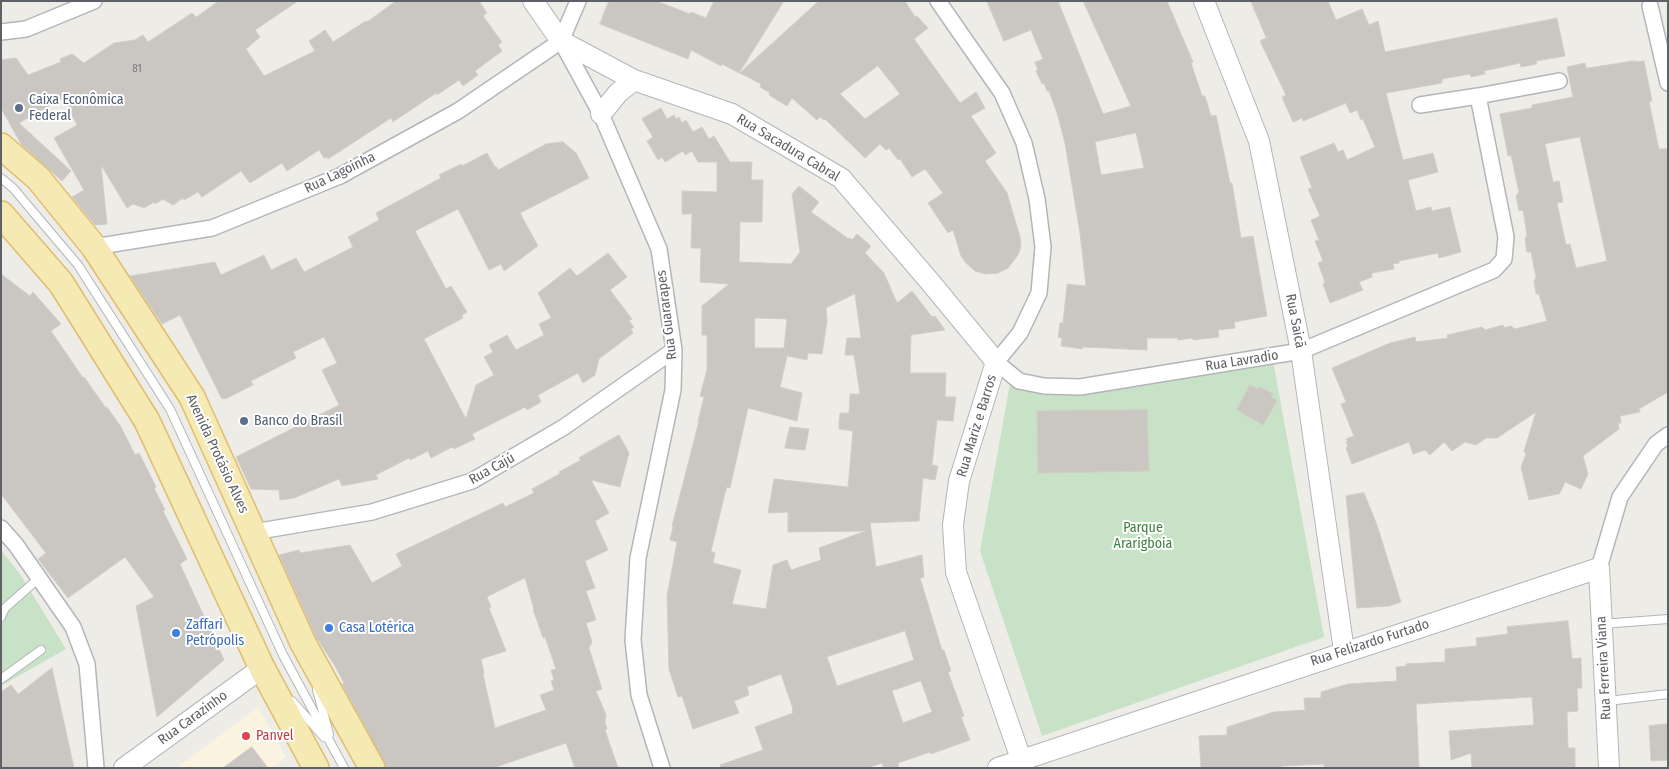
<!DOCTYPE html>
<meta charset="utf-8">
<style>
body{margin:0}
#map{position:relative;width:1669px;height:769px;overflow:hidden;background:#eeece6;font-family:"Fira Sans Condensed",sans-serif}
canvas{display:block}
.frame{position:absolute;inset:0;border:2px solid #5e6165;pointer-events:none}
</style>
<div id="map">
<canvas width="1669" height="769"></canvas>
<div class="frame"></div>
</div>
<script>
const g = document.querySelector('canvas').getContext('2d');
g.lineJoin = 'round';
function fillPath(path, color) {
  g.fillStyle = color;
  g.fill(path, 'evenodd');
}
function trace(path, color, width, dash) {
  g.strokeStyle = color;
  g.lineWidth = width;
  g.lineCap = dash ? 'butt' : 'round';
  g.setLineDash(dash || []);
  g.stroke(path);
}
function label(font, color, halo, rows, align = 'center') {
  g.font = font + ' "Fira Sans Condensed",sans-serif';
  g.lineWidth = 4;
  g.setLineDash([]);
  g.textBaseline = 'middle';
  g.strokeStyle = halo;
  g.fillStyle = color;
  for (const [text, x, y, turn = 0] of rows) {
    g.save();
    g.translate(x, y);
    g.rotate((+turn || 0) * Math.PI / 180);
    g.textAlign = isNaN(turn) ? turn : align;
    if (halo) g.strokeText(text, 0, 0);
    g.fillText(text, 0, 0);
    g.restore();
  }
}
const commercial = new Path2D(`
 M258,707L286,757L272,768H180L179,766Z`);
const green = new Path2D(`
 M1272,356L1324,637L1042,736L980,551L1010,384L1054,395Z
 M1,550L20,574L66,649L1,686Z`);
const building = new Path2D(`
 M219,1H298L255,30L260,37L246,49L264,76L315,51L309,41L325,30L333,42L366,21L367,22L396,1H479L487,13L483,16L502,42L498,45L502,51L475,71L478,75L463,86L459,80L437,95L436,93L393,122L391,118L328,159L327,157L324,158L319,150L287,171L282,163L250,183L241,171L202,197L198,192L184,200L183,198L173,205L163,199L155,204L154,202L144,208L133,204L127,208L101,165L107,224L95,225L72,197L84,190L54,138L77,125L63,98L19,123L71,171L62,181L21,144L1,108V60L16,58L28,75L61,62L60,59L72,54L84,63L114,43L135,40L143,35L148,42L192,13L196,17Z
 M609,1H656L690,14L691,12L706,18L714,1H784L739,73L722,64L721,66L691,50L688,59L600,24Z
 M819,1H905L915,17L917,16L928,28L914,39L960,103L976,92L985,108L971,116L996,153L985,161L1007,193L1020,237L1021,246L1018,255L1008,268L998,273L985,274L975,271L966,263L961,256L953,230L948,233L928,203L943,193L925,169L912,177L900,159L898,160L889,148L886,150L880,144L865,158L825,119L824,120L820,117L817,120L792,98L787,106L769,95L770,93L760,87L761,84L740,73ZM878,66L900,94L865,119L840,94Z
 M987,1H1058L1103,114L1131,106L1083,1H1167L1193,62L1191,63L1202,96H1205L1211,116L1216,115L1227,168L1230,183H1232L1241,238L1253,236L1267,316L1234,322L1235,328L1218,330L1219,337L1193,340V338L1178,340V338H1147V350L1083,347L1082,349L1061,346L1062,338L1058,337L1060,323H1063L1067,284L1086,286L1080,233L1065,143L1057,113L1049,91H1047L1044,83L1042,84L1036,71L1038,70L1035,62L1043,59L1031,30L1004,41ZM1136,133L1144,168L1101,175L1095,142Z
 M1251,1H1328L1336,20L1362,9L1369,25L1378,21L1385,52L1557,18L1565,56L1536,61L1537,64L1521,67L1520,63L1484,71L1485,74L1471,77L1470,74L1442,79V83L1386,93L1403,160L1433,153L1438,172L1408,180L1416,211L1431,207L1432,211L1450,207L1461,252L1439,258L1438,253L1399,261V263L1393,264L1394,269L1372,273V277L1359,282L1363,290L1330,303L1323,284L1325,282L1318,263L1323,261L1315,241L1319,240L1311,220L1320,216L1308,189L1312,188L1300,157L1334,143L1338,152L1343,150L1347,160L1375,147L1363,119L1361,120L1357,110L1350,113L1346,103L1303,121L1302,118L1293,122L1282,97L1286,95L1260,41L1266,38Z
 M1635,61V62L1644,61L1652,101L1649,102L1659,149H1668V392L1639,409L1640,412L1620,416L1621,423H1618L1619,429L1583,456L1588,474L1581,489L1565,482L1560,493L1558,494L1529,500L1521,467L1526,454L1524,451L1536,412L1497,438H1486L1476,445L1465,442L1452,451L1444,442L1430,455L1425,450L1413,454L1409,442L1352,464L1346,448L1348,447L1346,442H1348L1346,439L1354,436L1341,404L1346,402L1332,368L1390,343L1415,337L1416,342L1448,338L1447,335L1482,327L1485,330L1503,325L1504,328L1511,326L1515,329L1547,321L1539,294H1536L1534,281L1536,277L1531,252H1527L1525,239L1527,235L1523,210L1519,211L1516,196L1519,192L1511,155L1508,156L1500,114L1532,108V105L1573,97L1567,67L1585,63L1586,68ZM1580,137L1607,261L1576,268L1570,244L1566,245L1557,203L1563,202L1559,181L1553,182L1545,144Z
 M661,108L667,119L674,115L676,119L679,117L682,123L686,120L693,132L702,127L709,139L714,136L730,162H752L751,180H763L762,222H740L739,262L791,264L800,252L792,194L799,186L819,202L811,212L849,239L850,238L852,240L857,234L871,246L865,253L884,273L897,303L912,291L932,317L935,316L945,330L911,335L910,373H946L945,397H956L953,421L937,420L932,465L938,466L935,480L923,478L919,521L870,523L876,567L922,555L924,577L920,578L942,650H944L951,671L948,672L964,716L961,717L970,740L931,754L930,752L898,763L899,768H884L882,763L867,768H721L720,765L763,750L755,727L793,713L792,710L793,709L781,674L747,687L749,695L734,701L739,713L693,729L682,696L678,697L669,669L667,596L677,542L670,540L673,527L672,526L699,421H698L704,397L700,396L707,370V335H702V306L729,284L700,282L701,248H691L692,214H682V191L717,192V162H698L692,151L685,155L683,151L665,162L662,157L658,160L647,141L653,137L642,119ZM855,294L861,338H847L845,355H854L860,394H850L849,413H840L839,422V429L853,431L848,487L774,479L768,513L788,512V532L866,531L819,548L821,560L791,570L787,560L773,565L766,609L732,604L741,570L713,563L715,553L711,551L725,493L727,487L730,488L748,408L797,421L802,393L780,387L787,356L807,360L808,353L822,354L827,321L826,308ZM755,318L787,319L784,348H755ZM905,631L914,660L837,686L827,657ZM921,681L932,712L903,723L892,691Z
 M563,142L576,153L589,178L520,213L538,246L504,271L501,264L489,270L458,209L415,231L446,289L451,286L467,312L462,315L463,318L424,339L466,419L476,385L494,375L484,357L493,352L489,345L507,335L516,350L544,335L539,324L551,318L538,293L570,268L577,276L608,253L627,277L610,290L632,319L629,321L634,327L631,329L633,333L599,359L595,375L583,383L578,373L538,395L541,402L527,410L525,407L472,434L475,439L454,449L452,447L431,458L428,451L410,460L409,458L376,475L378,479L342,486L339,479L294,498L280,500L279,490L251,489L236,457L339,405L322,370L337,363L324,337L293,352L296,358L251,381L253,385L225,399L224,398L222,399L180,315L162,324L130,276L215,262L221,275L264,255L271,270L296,258L304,272L353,247L348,237L379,220L376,213L441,178L439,175L461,164L462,166L487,153L495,167L496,166L498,170L546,144Z
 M1,274L30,296L33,292L61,324L51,331L83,378L84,377L106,408L107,407L121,427L135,455L139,453L156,487L154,488L165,510L163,511L187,559L180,564L224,660L157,717L136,606L154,597L125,557L68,598L38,559L46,553L1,494Z
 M1250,385L1258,389L1260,387L1273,394L1271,397L1277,401L1263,425L1237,410Z
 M1147,410L1149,471L1038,473L1037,411Z
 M790,427L809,429L805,450L785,448Z
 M619,435L629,453L620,487L591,480L609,513L595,521L608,550L585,561L595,588L586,591L596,620L586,623L592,642L589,648L602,689L596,691L606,715L605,723L607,729L605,730L618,768H575L566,743L493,768H387L342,684L344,683L335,666L316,637L279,555L299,550L300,553L350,545L372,583L402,566L396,554L503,503L505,507L534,493L532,489L561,473L559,472L581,460L579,458ZM525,578L534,609H533L543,638L545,637L556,669L551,670L554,680L551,681L554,690L540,695L546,710L495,728L483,674L484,673L481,659L506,651L489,608L491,607L487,597Z
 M1364,493L1377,525L1401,602L1389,606L1357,608L1346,496Z
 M1568,621L1572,659L1581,658L1582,688H1577L1578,711L1567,712L1568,748H1575V768H1472L1471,753L1451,760L1449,731L1534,725L1532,697L1416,704L1419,768H1324V764L1282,766V768H1201L1199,736L1227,735V727L1274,712L1305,710L1304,698H1321V692L1348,684L1397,681L1396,667L1407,666L1406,664L1445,662V649L1477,646L1476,638L1508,634L1507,627Z
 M52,668L74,768H1V692L11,685L18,694Z
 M1668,724V760L1651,761L1649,726Z
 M252,747L268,768H223L246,751Z`);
const service = new Path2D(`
 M1,178L13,188L78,265L170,409L283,655L344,768
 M1,617L5,608L39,578
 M1602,624L1668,619
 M1,679L41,650
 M317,690L329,734
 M292,701L324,737
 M1608,701L1668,694`);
const minor = new Path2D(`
 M938,1L1002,93L1024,143L1037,199L1043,247L1039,293L1020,333L996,362L1019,381L1044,386L1080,387L1301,351L1494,270L1504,259L1506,237L1478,96
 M1650,6L1668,83
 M1,32L26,29L94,1
 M561,41L601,114L659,249L674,350L673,390L638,558L633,640L639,695L662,768
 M561,41L578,1
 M1420,105L1478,96L1559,81
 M94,247L212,228L340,176L458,111L561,41
 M1,528L16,545L73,627L87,664L96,768
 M254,532L372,512L472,481L564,427L674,350
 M1599,568L1620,497L1656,444L1668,435`);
const tertiary = new Path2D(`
 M533,1L561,41L634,80L732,114L841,178L931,283L996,362L959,481L953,525L956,572L1021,759
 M1204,1L1259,141L1301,351L1344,651
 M601,114L618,93L634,80
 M124,768L262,668
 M998,768L1599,568L1609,768`);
const primary = new Path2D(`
 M1,146L38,178L94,247L192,397L303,643L372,768
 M1,214L61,283L147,421L262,668L316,768`);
const markers = [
 [19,108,5,"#5c6f8a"],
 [244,421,5,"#5c6f8a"],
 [329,628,5,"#3f7fe0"],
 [176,633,5,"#3f7fe0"],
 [246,736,5,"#e0444e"]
];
const numberNames = [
 ["81",137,69]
];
const serviceNames = [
 ["Caixa Econômica",29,100],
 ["Federal",29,116],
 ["Banco do Brasil",254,421]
];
const streetNames = [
 ["Rua Sacadura Cabral",788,148,31],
 ["Rua Lagoinha",340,173,-26],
 ["Rua Guararapes",667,315,-97],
 ["Rua Saicã",1295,321,79],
 ["Rua Lavradio",1242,361,-9],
 ["Rua Mariz e Barros",977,426,-73],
 ["Avenida Protásio Alves",217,454,65],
 ["Rua Cajú",492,469,-29],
 ["Rua Felizardo Furtado",1370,643,-18],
 ["Rua Ferreira Viana",1604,668,-93],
 ["Rua Carazinho",193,718,-36]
];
const parkNames = [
 ["Parque",1143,528],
 ["Ararigboia",1143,544]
];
const shopNames = [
 ["Zaffari",186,625],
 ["Petrópolis",186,641],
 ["Casa Lotérica",339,628]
];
const healthNames = [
 ["Panvel",256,736]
];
fillPath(commercial, '#faf3df');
fillPath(green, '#c7e2c6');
fillPath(building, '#cac7c3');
trace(building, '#d2cec5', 1);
trace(service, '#b3b6b9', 10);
trace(minor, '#b3b6b9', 18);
trace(tertiary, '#b3b6b9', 22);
trace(primary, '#e0bd6d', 28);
trace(service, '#fff', 8);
trace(minor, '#fff', 15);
trace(tertiary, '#fff', 20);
trace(primary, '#f5e9b4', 25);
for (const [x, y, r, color] of markers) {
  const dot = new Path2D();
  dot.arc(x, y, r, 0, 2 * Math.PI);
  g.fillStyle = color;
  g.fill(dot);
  trace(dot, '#fff', 2);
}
label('11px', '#797a7c', null, numberNames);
label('14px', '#4e5e75', '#fff', serviceNames, 'left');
label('14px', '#5e6165', '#fff', streetNames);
label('14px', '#408142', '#fff', parkNames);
label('14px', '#366cbe', '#fff', shopNames, 'left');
label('14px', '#be3a42', '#fff', healthNames, 'left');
</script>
